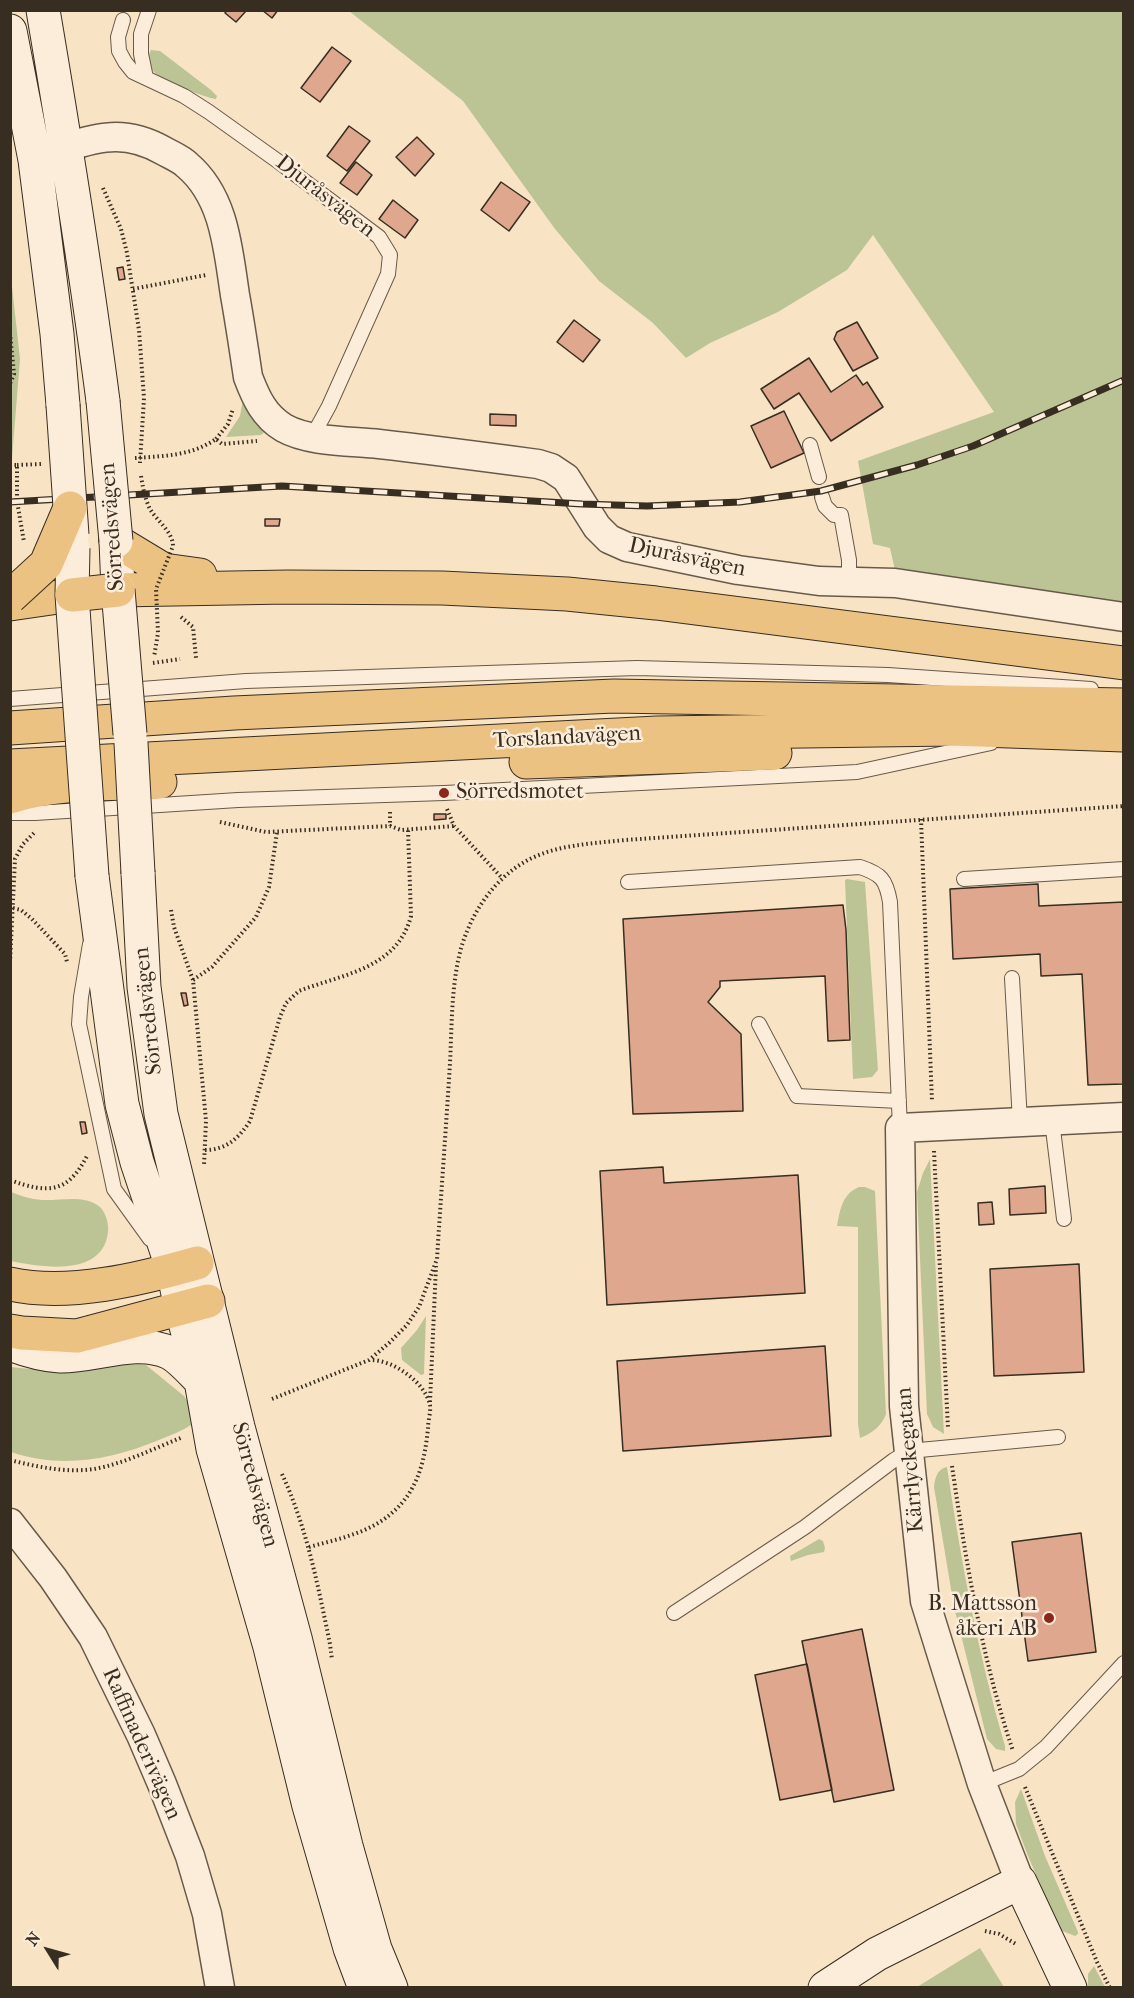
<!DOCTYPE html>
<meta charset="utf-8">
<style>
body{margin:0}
#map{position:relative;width:1134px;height:1998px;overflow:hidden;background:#f9e3c5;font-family:"IM FELL French Canon",serif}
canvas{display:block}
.frame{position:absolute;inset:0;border:12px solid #372d21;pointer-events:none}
.north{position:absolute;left:18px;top:1920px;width:60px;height:60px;-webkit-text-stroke:4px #fbedd9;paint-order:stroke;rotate:307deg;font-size:16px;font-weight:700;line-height:24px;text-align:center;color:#372d21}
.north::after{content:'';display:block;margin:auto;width:21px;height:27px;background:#372d21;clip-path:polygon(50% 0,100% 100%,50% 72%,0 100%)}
</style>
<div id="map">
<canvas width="1134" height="1998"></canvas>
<div class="frame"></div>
<div class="north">N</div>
</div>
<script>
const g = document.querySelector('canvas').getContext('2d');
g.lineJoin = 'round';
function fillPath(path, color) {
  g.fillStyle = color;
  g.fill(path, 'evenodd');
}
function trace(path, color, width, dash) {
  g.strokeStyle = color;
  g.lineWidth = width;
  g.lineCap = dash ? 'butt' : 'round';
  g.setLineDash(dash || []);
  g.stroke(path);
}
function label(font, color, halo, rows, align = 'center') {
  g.font = font + ' "IM FELL French Canon",serif';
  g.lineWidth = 5;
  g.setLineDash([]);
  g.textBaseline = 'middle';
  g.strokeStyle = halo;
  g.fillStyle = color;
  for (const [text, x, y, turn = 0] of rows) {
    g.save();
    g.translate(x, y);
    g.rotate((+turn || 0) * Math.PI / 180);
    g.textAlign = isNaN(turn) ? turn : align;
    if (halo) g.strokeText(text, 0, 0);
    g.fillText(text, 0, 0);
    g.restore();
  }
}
const green = new Path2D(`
 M349,11H1123V627L901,597L890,548L873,544L858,461L994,412L873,235L847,270L778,312L710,343L686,358L653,323L599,281L555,229L463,101Z
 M151,50L160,51L211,90L217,96L216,99C203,97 163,81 154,72C148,66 146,57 151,50Z
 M11,277L20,359L11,471Z
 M243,399L266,431L261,435L226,437L240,416Z
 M847,879L865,882L878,1070L872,1077L853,1079L845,880Z
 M930,1159L944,1434L933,1427L927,1414L917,1192L923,1173Z
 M859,1187H865L875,1191L886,1414C882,1426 871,1434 860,1438L858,1424V1227L837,1226C840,1210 842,1194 859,1187Z
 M11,1192C20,1196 31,1199 42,1200C60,1201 84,1194 100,1207C106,1213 109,1224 108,1232C103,1278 40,1267 11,1261Z
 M426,1316L424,1374L421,1375L402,1360L401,1348L417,1330Z
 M138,1364L146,1365L184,1396L189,1403L195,1422C185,1430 171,1435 159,1440C110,1460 61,1469 11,1452V1367C53,1373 95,1366 138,1364Z
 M947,1467C961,1561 978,1654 1005,1746V1751L996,1749L987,1739L954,1607L934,1487C935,1478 937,1469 947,1467Z
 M819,1539L823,1541L825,1548L824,1552L808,1555L791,1561L790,1556Z
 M1021,1789L1045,1856L1078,1932V1934L1075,1936L1060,1930L1028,1856L1016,1824L1015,1802Z
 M980,1948L1004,1987H917Z
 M1094,1966L1105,1987H1088V1974Z`);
const building = new Path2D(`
 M227,10H246V11L236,22L225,13Z
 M262,10H278L272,18Z
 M332,47L351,61L320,102L301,88Z
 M349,126L370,141L347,171L327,156Z
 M417,137L434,154L415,176L396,157Z
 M356,162L372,175L357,195L340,183Z
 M501,182L530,202L509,231L481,210Z
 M393,200L418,220L405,238L379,219Z
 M123,267L125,279L119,280L117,268Z
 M574,320L600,340L583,362L557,342Z
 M857,322L878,358L853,371L834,339L837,332Z
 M809,358L831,392L856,375L863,385L867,382L883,407L831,441L799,393L774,409L761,389Z
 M784,411L804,453L771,468L751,426Z
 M490,414L516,415V426L490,425Z
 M265,519H280L279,526H265Z
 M434,814H446V819L434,820Z
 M1038,884L1039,906L1124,902V1084L1088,1085L1082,974L1041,976L1040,954L953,959L950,889Z
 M843,905L846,930L850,1040L828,1041L825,976L720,981V987L708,1002L741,1034L743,1111L633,1114L623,919Z
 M181,993H186L188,1005L184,1006Z
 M80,1122H85L87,1133L82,1134Z
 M663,1167L664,1183L798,1175L805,1293L607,1305L600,1171Z
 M1045,1186L1046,1213L1010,1215L1009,1189Z
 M992,1202L994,1224L979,1225L978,1203Z
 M1079,1264L1084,1372L994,1376L990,1269Z
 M825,1346L831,1436L623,1451L617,1361Z
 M1081,1533L1096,1652L1028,1661L1012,1542Z
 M862,1629L894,1790L834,1802L802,1641Z
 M807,1664L832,1790L780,1800L755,1675Z`);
const path = new Path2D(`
 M103,188L121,229L127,253L139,330L144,398
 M133,289L206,275
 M10,333L14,374L10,384
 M216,439L228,424L233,409
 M135,458C164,456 191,456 216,439L222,444L257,441
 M10,465H17V501L24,542
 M17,465L41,464
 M181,617L193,627L196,658
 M153,663L180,659
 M447,809L454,826L502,878
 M390,812V826
 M921,819L932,1102
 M220,822L266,832L390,826L401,830L454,826
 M13,908L21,910L32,919L65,954L67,962
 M171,910L174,927L193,980L206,1121L204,1165
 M10,963L15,859L23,844L34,833
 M193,980L212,967L256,917L269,887L277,832
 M205,1150C226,1150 239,1138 250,1121L280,1017L286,1003L299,991C343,974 397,969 411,916L408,829
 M934,1151L948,1428
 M10,1180C48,1194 68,1193 87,1156
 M272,1399L369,1360L389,1343L407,1325L419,1307L437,1259C441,1194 446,1129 450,1063C452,1025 451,982 462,945C470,920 483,897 502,879C537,845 579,845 625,840L1124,806
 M430,1402L436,1266
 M10,1460C38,1467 66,1473 94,1469C123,1464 155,1448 183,1437
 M952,1466C966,1562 982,1659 1013,1751
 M282,1474C307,1528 318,1586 330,1644L332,1660
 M309,1547C338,1539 370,1533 393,1512C418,1490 425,1460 428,1428C428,1421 431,1412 430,1405C425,1382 393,1360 371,1360
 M1025,1787L1097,1962L1110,1988
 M985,1931L999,1934L1016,1944`);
const lane = new Path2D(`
 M123,20L118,37L119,51L125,62L133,72L184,96L209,112L279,162L379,237L390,255L388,274L329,406L312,437
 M146,78L141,54V34L149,10
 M810,445L819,477
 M822,497L825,506L834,515H841L849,560V581
 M10,699L246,681L637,668L888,675L1091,689
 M10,813H35L238,800L444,793L857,772L991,743
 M964,879L1124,869
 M628,882L860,867C881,874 886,879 890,902L900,1128
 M90,944L81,997L79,1024L114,1189L150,1239
 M1012,978L1020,1122
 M759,1024L797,1096L899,1101
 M1052,1121L1064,1219
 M674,1613L805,1527L894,1460L909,1451L1058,1437
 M982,1784L1019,1769L1046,1747L1124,1663`);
const street = new Path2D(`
 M67,147C103,135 129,131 164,151C171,155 181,159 187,165C225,197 228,250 235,295C240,323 244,350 248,377C256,398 264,416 284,428C309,442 350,441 379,444C432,450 485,457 538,464L551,468L566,478L597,527L609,539L627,547L738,570L819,581L895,583L1124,617
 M10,1523L53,1578L93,1637L141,1735L162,1784L190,1856L207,1914L220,1988
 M1020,1882L982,1784L925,1601L904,1406L900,1128L1124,1117`);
const secondary = new Path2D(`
 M43,10C65,140 86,270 103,401
 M10,31L35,160L57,334L63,405
 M116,541L118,590
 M138,873L144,987L161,1114L238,1427L295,1638L346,1846L375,1949L391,1988
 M92,876L122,1104L137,1162L173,1270L181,1308L201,1381L213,1449L270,1647L309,1806L350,1948L365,1988
 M10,1344C26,1350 43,1355 60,1356C94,1357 136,1337 170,1353C181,1359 191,1371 201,1381
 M825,1988L877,1954L1020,1882L1070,1988`);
const primary = new Path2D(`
 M116,541L164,570L200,575
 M118,590L288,587L442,588L567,594L656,603L1124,663
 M10,604L72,595
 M10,728L234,713L614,696L1124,705
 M526,762L775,753
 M10,766L657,733L952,729L1124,735
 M10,797C54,782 113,784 160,782
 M10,1284C68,1297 141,1279 197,1263
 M10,1331L22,1333L77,1336L208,1301`);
const rail = new Path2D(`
 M10,502L282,486L582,504L647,506L740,502L821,491L917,465L973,446L1124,380`);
const pathBridge = new Path2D(`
 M140,463L144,398
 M141,476C143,488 145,499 150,509C157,521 173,532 173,546L156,589L158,633L154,657`);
const secondaryBridge = new Path2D(`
 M103,401L116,541
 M63,405L72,535
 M73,548L72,595L92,876
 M118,590L130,734
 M131,743L138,873`);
const primaryBridge = new Path2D(`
 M72,595L118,590
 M10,597L46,564L70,508`);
const markers = [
 [444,793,6,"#8f2418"],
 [1049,1618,6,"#8f2418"]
];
const streetNames = [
 ["Djuråsvägen",325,197,38],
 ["Sörredsvägen",113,527,-94],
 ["Djuråsvägen",687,558,12],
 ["Torslandavägen",567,738,-3],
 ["Sörredsvägen",149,1011,-96],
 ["Kärrlyckegatan",911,1460,-95],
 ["Sörredsvägen",254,1485,75],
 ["Raffinaderivägen",141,1744,66]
];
const poiNames = [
 ["Sörredsmotet",456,793],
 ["B. Mattsson",1037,1605,"right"],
 ["åkeri AB",1037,1630,"right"]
];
fillPath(green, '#bcc496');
fillPath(building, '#dea78e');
trace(building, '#372d21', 1.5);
trace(lane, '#685a4a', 16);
trace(street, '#685a4a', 31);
trace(secondary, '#372d21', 35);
trace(primary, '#372d21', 35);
trace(path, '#372d21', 4, [1.5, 3]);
trace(lane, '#fbedd9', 14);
trace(street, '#fbedd9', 28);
trace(secondary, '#fbedd9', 33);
trace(primary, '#ecc282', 33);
trace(rail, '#372d21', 7);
trace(rail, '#fbedd9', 4.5, [14]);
trace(secondaryBridge, '#372d21', 35, []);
trace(primaryBridge, '#372d21', 35, []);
trace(pathBridge, '#372d21', 4, [1.5, 3]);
trace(secondaryBridge, '#fbedd9', 33);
trace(primaryBridge, '#ecc282', 33);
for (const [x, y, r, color] of markers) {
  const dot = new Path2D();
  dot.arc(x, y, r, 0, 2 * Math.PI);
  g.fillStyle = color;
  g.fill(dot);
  trace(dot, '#fbedd9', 2);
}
label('22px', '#372d21', '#fbedd9', streetNames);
label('22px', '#372d21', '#fbedd9', poiNames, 'left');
</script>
